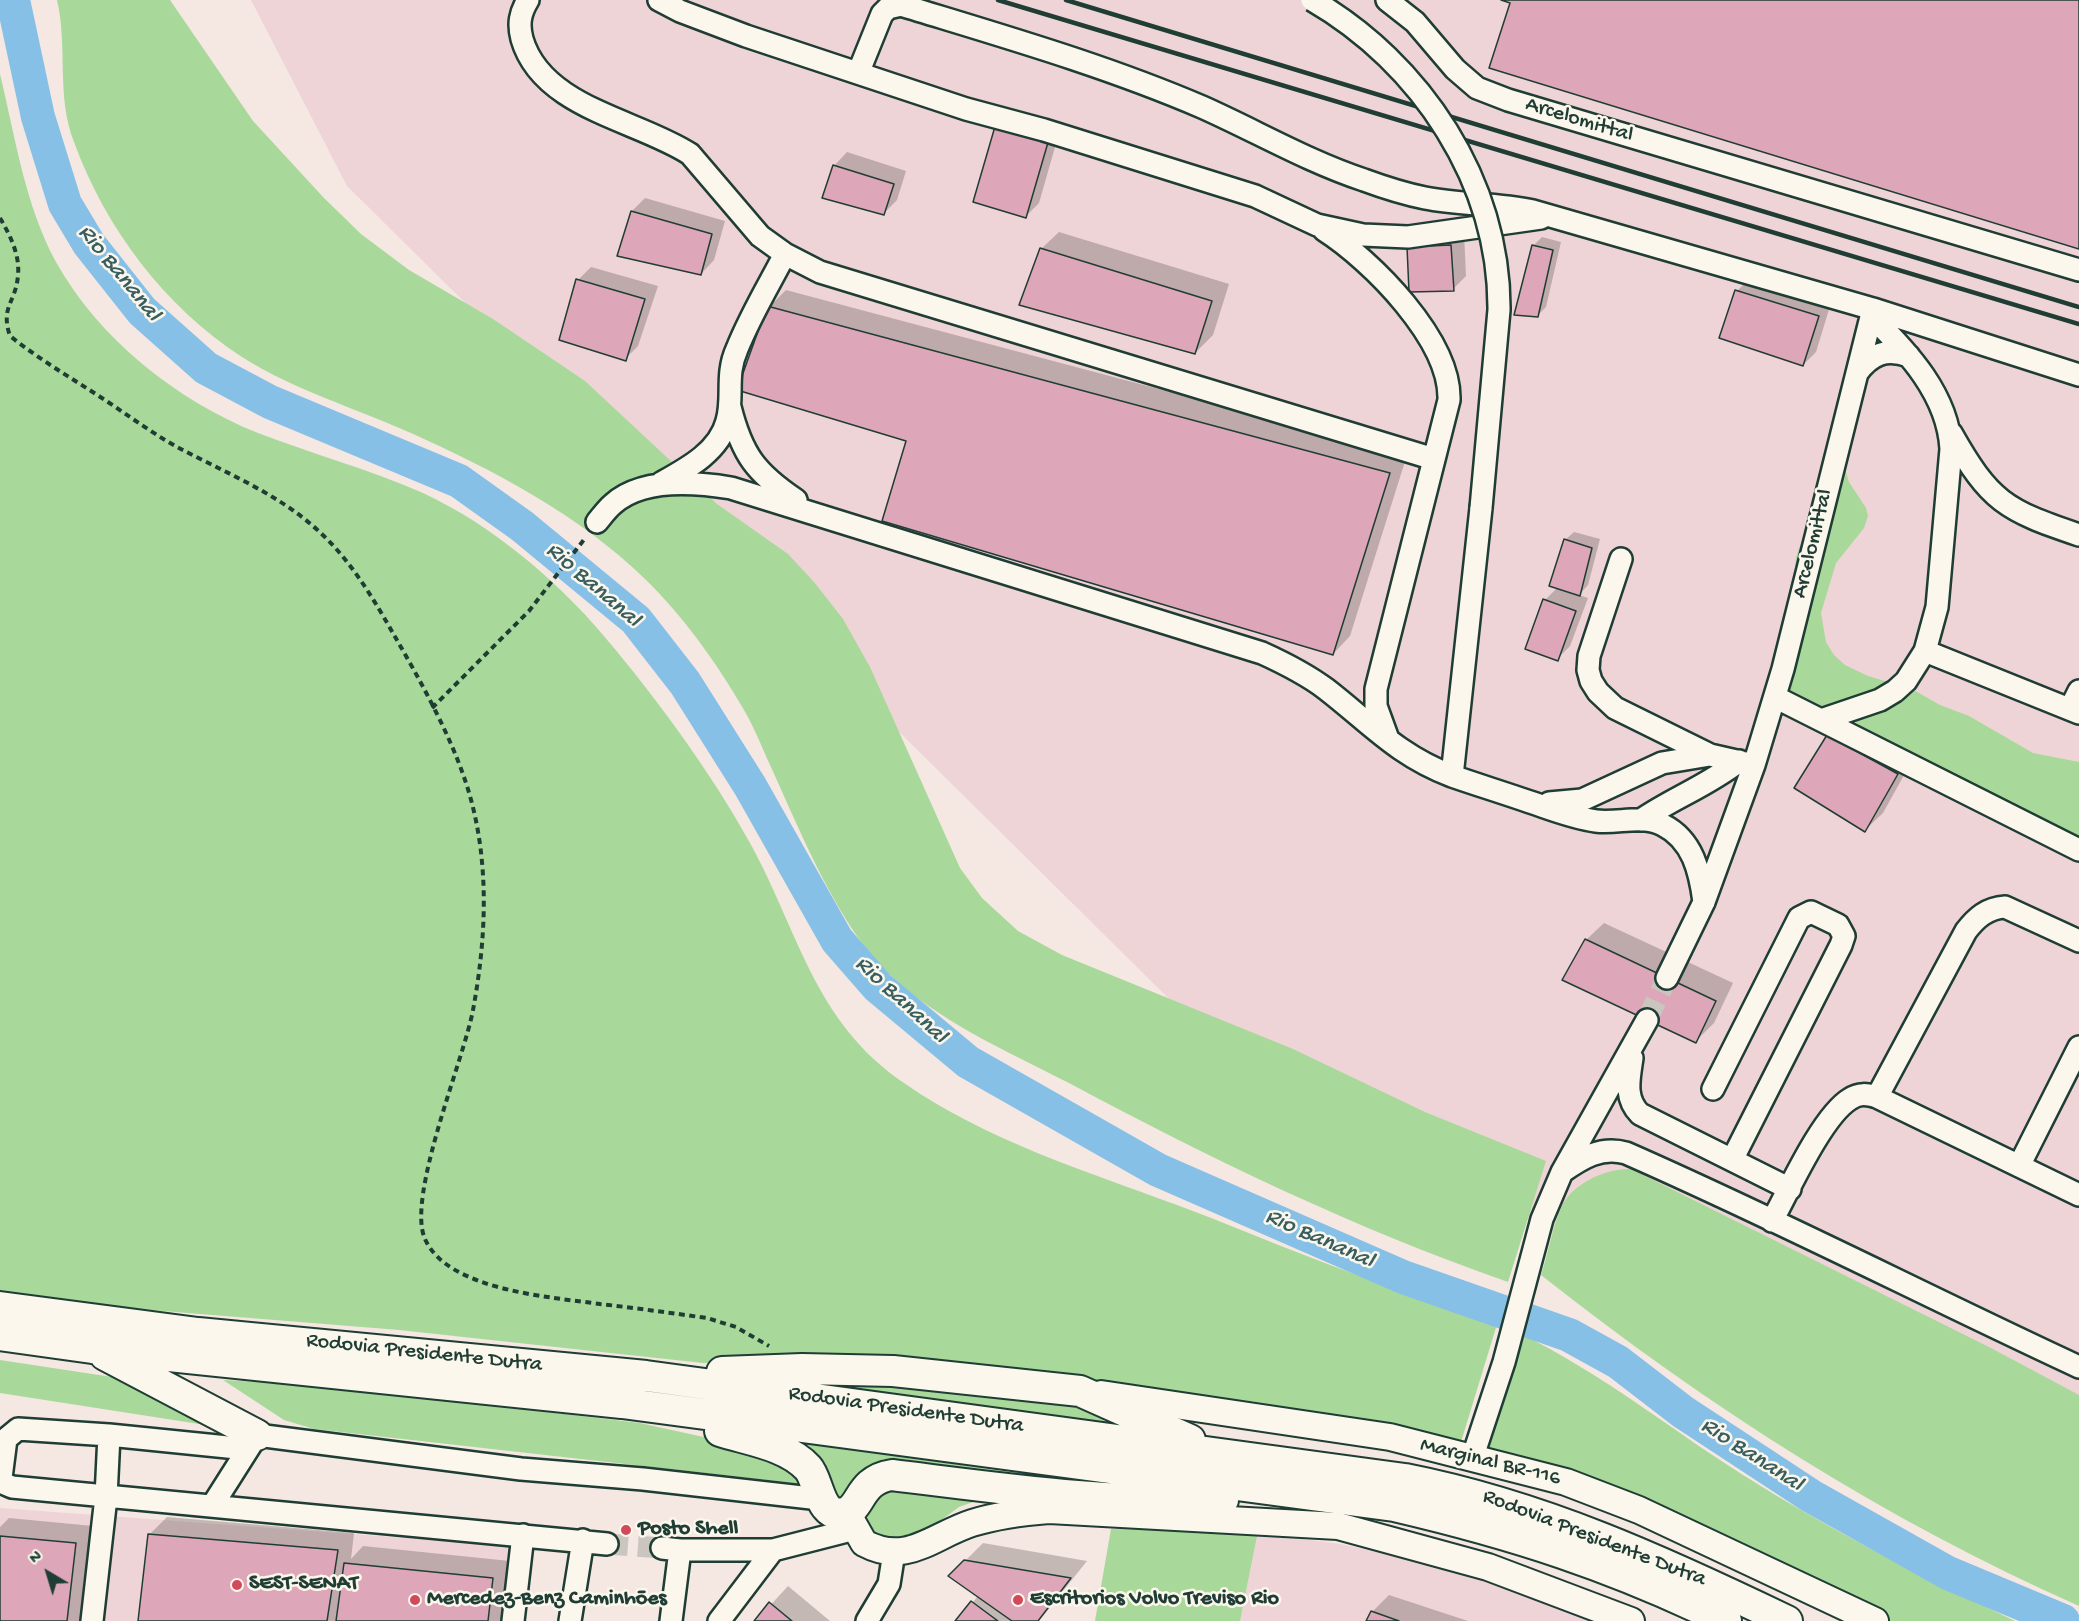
<!DOCTYPE html>
<meta charset="utf-8">
<style>
body{margin:0}
#map{position:relative;width:2079px;height:1621px;overflow:hidden;background:#f5e7e2;font-family:"Gochi Hand",sans-serif}
canvas{display:block}
.north{position:absolute;left:18px;top:1543px;width:60px;height:60px;-webkit-text-stroke:4px #fbf7ec;paint-order:stroke;rotate:322deg;font-size:16px;font-weight:700;line-height:24px;text-align:center;color:#1f3d34}
.north::after{content:'';display:block;margin:auto;width:21px;height:27px;background:#1f3d34;clip-path:polygon(50% 0,100% 100%,50% 72%,0 100%)}
</style>
<div id="map">
<canvas width="2079" height="1621"></canvas>
<div class="north">N</div>
</div>
<script>
const g = document.querySelector('canvas').getContext('2d');
g.lineJoin = 'round';
function fillPath(path, color) {
  g.fillStyle = color;
  g.fill(path, 'evenodd');
}
function trace(path, color, width, dash) {
  g.strokeStyle = color;
  g.lineWidth = width;
  g.lineCap = dash ? 'butt' : 'round';
  g.setLineDash(dash || []);
  g.stroke(path);
}
function label(font, color, halo, rows, align = 'center') {
  g.font = font + ' "Gochi Hand",sans-serif';
  g.lineWidth = 5;
  g.setLineDash([]);
  g.textBaseline = 'middle';
  g.strokeStyle = halo;
  g.fillStyle = color;
  for (const [text, x, y, turn = 0] of rows) {
    g.save();
    g.translate(x, y);
    g.rotate((+turn || 0) * Math.PI / 180);
    g.textAlign = isNaN(turn) ? turn : align;
    if (halo) g.strokeText(text, 0, 0);
    g.fillText(text, 0, 0);
    g.restore();
  }
}
const built = new Path2D(`
 M251,0H2079V1513L1235,1064L347,186Z
 M0,1508L528,1547L518,1621H0Z
 M1251,1532L1340,1544L1433,1563L1528,1595L1591,1621H1206Z`);
const green = new Path2D(`
 M57,0H170L253,121L324,198L361,234L409,270L493,319L585,381L717,504L788,554L814,582L843,619L870,667L960,868L982,898L1018,931L1062,955L1293,1049L1425,1112L1546,1161L1508,1282C1356,1229 1211,1159 1069,1083C995,1045 908,1009 859,939C822,886 797,824 770,765C762,747 754,727 744,710C717,663 683,616 645,579C578,514 495,471 411,433C355,408 294,390 242,357C164,306 106,229 74,142C56,96 68,47 57,0Z
 M0,74C15,136 25,205 56,262C98,338 177,401 258,433C312,454 369,469 423,493C496,527 564,586 614,648C663,707 713,776 750,843C799,932 814,1022 904,1083C986,1140 1085,1171 1177,1205C1223,1222 1267,1241 1312,1258C1373,1282 1436,1301 1498,1321L1461,1442L1410,1430L796,1360L703,1363L399,1330L76,1304L0,1294Z
 M1844,465L1849,482L1866,508L1868,516L1864,528L1836,563L1821,613L1826,642L1834,655L1845,665L1868,676L1912,689L1940,705L1969,716L2033,753L2079,762V846L1867,734L1850,716L1816,713L1792,698L1786,677L1796,558L1799,548Z
 M1631,1169L1991,1348L2079,1395V1606C1885,1520 1708,1407 1541,1275C1548,1253 1552,1229 1561,1208C1571,1184 1606,1168 1631,1169Z
 M1521,1334C1601,1373 1669,1428 1743,1475C1830,1530 1923,1577 2015,1621H1889L1583,1480L1486,1446Z
 M0,1360L132,1380L212,1426L0,1393Z
 M828,1376L1070,1402L1153,1432L725,1379Z
 M223,1380L329,1386L640,1423L708,1438L788,1463L803,1484L314,1429L284,1420Z
 M771,1438L1052,1478L883,1459L860,1471L845,1495L839,1497Z
 M880,1486L979,1500L959,1507L914,1540L881,1539L871,1528L865,1516Z
 M1111,1529L1258,1531L1240,1621H1095Z`);
const shadow = new Path2D(`
 M1011,110L1061,126L1039,203L1026,216Z
 M847,152L906,171L897,200L884,213L834,166Z
 M645,198L725,221L714,260L701,274L632,211Z
 M1059,232L1229,284L1213,335L1195,353L1041,249Z
 M1464,233L1466,276L1453,289L1408,248Z
 M1542,237L1561,242L1546,307L1538,315L1533,246Z
 M591,267L658,286L638,346L625,359L578,280Z
 M1750,278L1831,303L1816,352L1803,365L1737,291Z
 M786,290L1407,455L1350,636L1333,654L908,440L769,307Z
 M1574,532L1600,539L1588,585L1579,595L1588,598L1570,646L1557,659L1545,600L1558,587L1565,540Z
 M1846,718L1914,757L1883,813L1865,830L1828,736Z
 M1604,923L1733,983L1714,1023L1696,1041L1586,940Z
 M167,1517L354,1533L351,1559L363,1546L510,1561L503,1621H140L150,1534Z
 M9,1518L93,1526L81,1621H0V1527Z
 M983,1543L1087,1561L1039,1621H957L978,1596L965,1561Z
 M788,1586L830,1621H756Z
 M1389,1595L1468,1621H1368L1372,1612Z`);
const river = new Path2D(`
 M13,0L38,117L65,204L89,244L142,311L206,368L270,402L459,481L522,526L636,620L685,683L750,786L837,940L878,987L968,1062L1158,1170L1403,1277L1569,1335L1618,1362L1683,1412L1811,1496L1948,1573L2063,1621`);
const building = new Path2D(`
 M1501,0H2079V249L1489,68L1510,3Z
 M996,123L1049,139L1026,218L973,202Z
 M833,165L894,184L884,215L822,198Z
 M631,211L712,234L701,275L617,256Z
 M1451,245L1454,291L1409,292L1407,247Z
 M1532,245L1553,250L1538,317L1514,315Z
 M1040,248L1212,301L1195,354L1019,305Z
 M576,279L645,299L626,361L559,340Z
 M1735,290L1819,316L1803,366L1719,338Z
 M767,306L1390,473L1333,655L882,521L906,441L737,390Z
 M1564,539L1592,548L1580,596L1549,586Z
 M1543,599L1576,611L1558,661L1525,649Z
 M1827,735L1898,774L1865,832L1794,788Z
 M1585,939L1716,1001L1696,1043L1562,980Z
 M148,1534L338,1550L327,1621H138Z
 M0,1536L76,1543L67,1621H0Z
 M964,1560L1071,1578L1038,1621H1012L948,1576Z
 M344,1563L493,1578L488,1621H336Z
 M971,1601L998,1621H955Z
 M769,1602L792,1621H754Z
 M1371,1611L1399,1621H1366Z`);
const minorTunnel = new Path2D(`
 M1647,1020L1667,978
 M607,1544L662,1548`);
const path = new Path2D(`
 M0,218C10,235 20,255 18,275C16,303 0,306 10,336C40,360 73,379 105,400C129,416 152,433 177,447C222,471 274,492 313,526C348,556 372,596 394,635C420,680 450,734 466,783C490,856 487,935 473,1010C464,1059 406,1197 425,1239C448,1291 552,1297 600,1304C636,1308 671,1313 707,1318L736,1327L769,1346
 M432,708L529,611L586,537`);
const minor = new Path2D(`
 M528,0C520,13 518,24 522,39C542,108 638,120 690,154L760,236L785,254L820,272L1434,459
 M659,0L680,11L746,36L966,109L1044,130L1255,196L1317,225L1363,235L1408,237L1541,218
 M1387,0L1415,22L1455,69L1477,88L1508,100L2079,270
 M859,71L882,14L888,8L901,5C1002,36 1104,65 1202,107C1256,131 1307,161 1364,180C1383,187 1405,194 1425,198C1460,205 1497,203 1533,211L1873,309L2079,375
 M1324,230C1371,260 1451,340 1449,400L1376,689V706L1388,739
 M1857,373C1871,354 1886,348 1909,356
 M730,407C742,455 756,473 796,500
 M1951,433C1990,502 2005,510 2079,535
 M661,483C686,469 719,452 727,421C734,397 725,375 737,349C750,316 769,285 785,254
 M597,522C602,516 607,509 613,504C642,478 695,482 731,488L1262,653C1284,663 1306,674 1326,689C1370,723 1397,755 1452,776C1478,785 1504,793 1530,802C1551,809 1573,818 1596,821C1618,824 1642,814 1663,825C1693,840 1700,872 1704,902
 M1621,559L1589,656L1588,670L1591,681L1598,692L1615,708L1710,755L1754,765
 M1925,651L2079,713
 M1775,697L2079,850
 M2070,709L2079,691
 M1821,720L1880,700L1895,691L1906,681L1925,651L1937,607L1951,449C1948,395 1908,352 1871,316
 M1452,776L1481,508
 M1549,803L1582,800L1662,763L1710,755
 M1641,820C1673,798 1709,785 1739,761
 M1667,978L1704,902L1754,765L1783,669L1873,309
 M1632,1058C1629,1079 1624,1098 1640,1114L1790,1189
 M1713,1089L1799,918L1811,912L1838,925L1844,936L1841,945L1732,1160
 M1877,1097L1966,931C1976,918 1987,908 2005,907L2079,941
 M2019,1166L2079,1047
 M1562,1172C1582,1158 1601,1146 1626,1153C1779,1220 1928,1297 2079,1367
 M1772,1221C1789,1190 1822,1116 1850,1099C1859,1093 1867,1094 1877,1097L2079,1195
 M247,1449L109,1435L18,1429L6,1439L1,1478L3,1483L12,1487L607,1544
 M1473,1456L1504,1362L1542,1219L1562,1172L1647,1020
 M212,1506L257,1435L521,1469L643,1479L820,1499
 M662,1548L680,1550L671,1621
 M680,1550H773
 M92,1621L106,1497L109,1435
 M513,1621L523,1535
 M570,1621L583,1540
 M719,1621L773,1550L855,1529
 M867,1621L889,1584L894,1552`);
const major = new Path2D(`
 M1101,1394L1390,1437L1566,1482L1639,1510L1875,1621
 M847,1513L864,1543C907,1566 932,1536 972,1523C998,1515 1022,1512 1049,1510L1338,1526L1488,1567L1631,1621`);
const highway = new Path2D(`
 M0,1307L198,1333L646,1376L1405,1479C1542,1506 1662,1561 1787,1621
 M0,1335L92,1348L622,1403L1394,1506C1514,1534 1614,1566 1726,1621
 M105,1355L257,1435
 M722,1372L802,1369L893,1371L1080,1391L1190,1440
 M720,1431C748,1440 787,1445 808,1468C819,1480 819,1519 844,1513C862,1509 858,1480 892,1475C999,1488 1115,1505 1223,1500`);
const rail = new Path2D(`
 M998,0L2079,324
 M1066,0L2079,307`);
const minorBridge = new Path2D(`
 M1312,0C1421,63 1500,182 1499,310L1481,508`);
const markers = [
 [626,1530,6,"#d1495b"],
 [237,1585,6,"#d1495b"],
 [415,1600,6,"#d1495b"],
 [1018,1600,6,"#d1495b"]
];
const streetNames = [
 ["Arcelomittal",1579,121,17],
 ["Arcelomittal",1814,544,-76],
 ["Rodovia Presidente Dutra",424,1354,6],
 ["Rodovia Presidente Dutra",906,1411,8],
 ["Marginal BR-116",1490,1463,14],
 ["Rodovia Presidente Dutra",1594,1539,21]
];
const poiNames = [
 ["Posto Shell",638,1530],
 ["SEST-SENAT",249,1585],
 ["Mercedez-Benz Caminhões",427,1600],
 ["Escritorios Volvo Treviso Rio",1030,1600]
];
const waterNames = [
 ["Rio Bananal",118,274,51],
 ["Rio Bananal",592,586,41],
 ["Rio Bananal",900,1001,43],
 ["Rio Bananal",1319,1240,24],
 ["Rio Bananal",1751,1456,33]
];
fillPath(built, '#eed4d6');
fillPath(green, '#a8d99a');
fillPath(shadow, '#0003');
trace(river, '#87c0e6', 34);
fillPath(building, '#dea6b9');
trace(building, '#1f3d34', 1.5);
trace(minorTunnel, '#cac5bf', 21, [21, 10]);
trace(minor, '#1f3d34', 26);
trace(major, '#1f3d34', 30);
trace(highway, '#1f3d34', 34);
trace(path, '#1f3d34', 4, [6, 4.5]);
trace(minor, '#fbf7ec', 21);
trace(major, '#fbf7ec', 26);
trace(highway, '#fbf7ec', 30);
trace(rail, '#1f3d34', 4.5);
trace(minorBridge, '#1f3d34', 26, []);
trace(minorBridge, '#fbf7ec', 21);
for (const [x, y, r, color] of markers) {
  const dot = new Path2D();
  dot.arc(x, y, r, 0, 2 * Math.PI);
  g.fillStyle = color;
  g.fill(dot);
  trace(dot, '#fbf7ec', 2);
}
label('22px', '#1f3d34', '#fbf7ec', streetNames);
label('bold 22px', '#1f3d34', '#fbf7ec', poiNames, 'left');
label('italic 24px', '#395e60', '#fbf7ec', waterNames);
</script>
